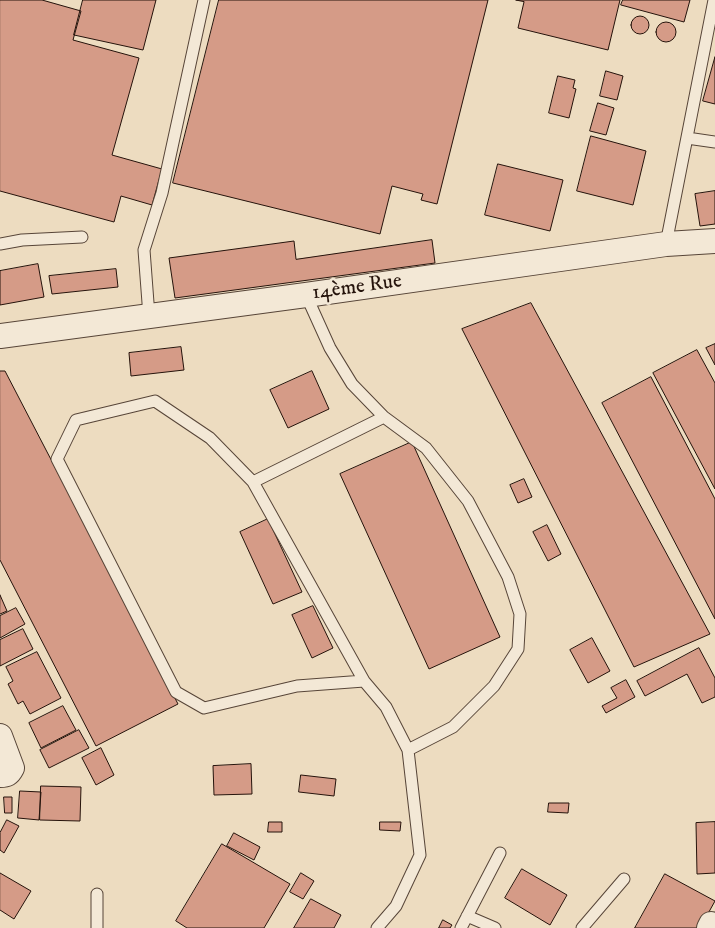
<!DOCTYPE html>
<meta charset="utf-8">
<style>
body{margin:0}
canvas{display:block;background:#eddcc0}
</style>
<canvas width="715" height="928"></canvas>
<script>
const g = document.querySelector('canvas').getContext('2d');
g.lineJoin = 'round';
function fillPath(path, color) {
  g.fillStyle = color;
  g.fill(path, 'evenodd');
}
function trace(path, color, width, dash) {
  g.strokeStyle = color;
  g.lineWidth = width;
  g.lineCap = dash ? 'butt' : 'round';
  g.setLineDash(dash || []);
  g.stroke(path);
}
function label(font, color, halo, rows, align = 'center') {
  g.font = font + ' "IM FELL DW Pica",serif';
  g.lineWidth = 5;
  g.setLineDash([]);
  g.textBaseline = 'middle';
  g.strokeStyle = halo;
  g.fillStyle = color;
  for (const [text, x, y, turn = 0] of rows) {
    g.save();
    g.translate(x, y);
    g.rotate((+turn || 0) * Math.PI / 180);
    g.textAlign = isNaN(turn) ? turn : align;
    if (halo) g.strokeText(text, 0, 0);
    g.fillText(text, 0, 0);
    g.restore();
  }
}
const building = new Path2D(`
 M0,0H42L81,11L73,40L139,58L112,155L162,169L152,205L121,196L114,222L0,191Z
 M83,0H156L143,50L74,35Z
 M219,0H488L437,204L421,200L423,194L392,186L380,234L173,183Z
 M516,0H620L608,50L518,28L524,2Z
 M623,0H690L684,22L621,5Z
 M631 25a9 9 0 1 1 18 0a9 9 0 1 1-18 0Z
 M656 32a10 10 0 1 1 20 0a10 10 0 1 1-20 0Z
 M715,57V104L703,101Z
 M606,71L623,76L617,100L600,96Z
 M558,76L575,80L573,88L576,89L569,118L549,113Z
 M598,103L614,108L606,135L590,131Z
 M591,136L646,151L633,205L577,191Z
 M498,164L563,180L550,231L485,215Z
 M715,191V224L700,226L695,194Z
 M432,240L435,263L175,298L169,258L294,241L296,259Z
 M38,264L44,297L0,305V271Z
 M116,269L118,287L52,294L49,276Z
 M531,303L710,634L634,667L462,329Z
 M715,344V365L706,348Z
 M181,347L184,370L131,376L129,353Z
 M697,350L715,383V489L653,373Z
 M0,371H5L178,704L96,746L0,560Z
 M312,371L329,409L288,428L270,390Z
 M651,377L715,499V619L602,403Z
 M412,442L500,637L429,669L340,474Z
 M524,479L532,497L518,503L510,485Z
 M268,519L302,592L273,604L240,532Z
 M547,525L561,554L548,561L533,532Z
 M0,595L7,611L0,614Z
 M313,606L333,648L312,658L292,615Z
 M16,608L25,624L0,638V616Z
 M23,629L33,649L0,666V640Z
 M592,638L610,671L588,683L570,650Z
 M699,648L715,678V697L702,703L687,674L645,696L637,681Z
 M37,652L61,698L30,714L23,701L18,704L8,684L13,681L6,667Z
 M626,680L635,697L606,713L602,706L617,698L611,688Z
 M63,706L76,730L41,748L29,723Z
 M79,730L89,748L49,768L40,750Z
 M101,748L114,775L96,785L82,758Z
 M251,764L252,794L214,795L213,766Z
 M301,775L336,779L334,796L299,792Z
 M41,786L81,787L80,821L40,820Z
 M20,791L41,792L39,820L18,818Z
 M4,797H12V813H5Z
 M549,803H569L568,813L548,812Z
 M7,820L19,826L4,853L0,850V833Z
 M269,822H282V832H268Z
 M380,822H401L400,831L380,830Z
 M715,822V873L697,874L696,823Z
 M234,833L260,847L254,860L227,846Z
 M222,844L290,884L264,928H187L176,921Z
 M522,869L567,895L550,925L505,898Z
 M0,873L31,891L14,919L0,910Z
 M301,873L314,881L303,899L290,892Z
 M665,874L715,901L700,928H635Z
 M311,899L341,915L334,928H294Z
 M443,920L452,925L450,928H439Z`);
const lane = new Path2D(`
 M687,138L715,142
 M0,244L22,240L82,237
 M666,244L714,0
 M306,295L330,348L352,384L384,417L426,448L468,501L508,577L520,614L518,649L494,686L453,727L408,750L420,855L396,906L377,928
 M149,316L144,250L162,193L204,0
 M384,417L253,482L210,438L155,401L76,420L57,459L176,692L204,708L297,686L364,681L386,707L408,750
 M253,482L364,681
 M97,894V928
 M467,916L495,928
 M461,928L500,853
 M582,928L624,879`);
const street = new Path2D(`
 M0,336L306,295L666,244L715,241
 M0,736L12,768C9,774 7,775 0,775
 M709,928L711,924`);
const streetNames = [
 ["14ème Rue",357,288,-8]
];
fillPath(building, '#d59b87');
trace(building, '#25130b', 1);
trace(lane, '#574538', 13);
trace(street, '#574538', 26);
trace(lane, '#f3e8d6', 11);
trace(street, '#f3e8d6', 24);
label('21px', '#25130b', '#f3e8d6', streetNames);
</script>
